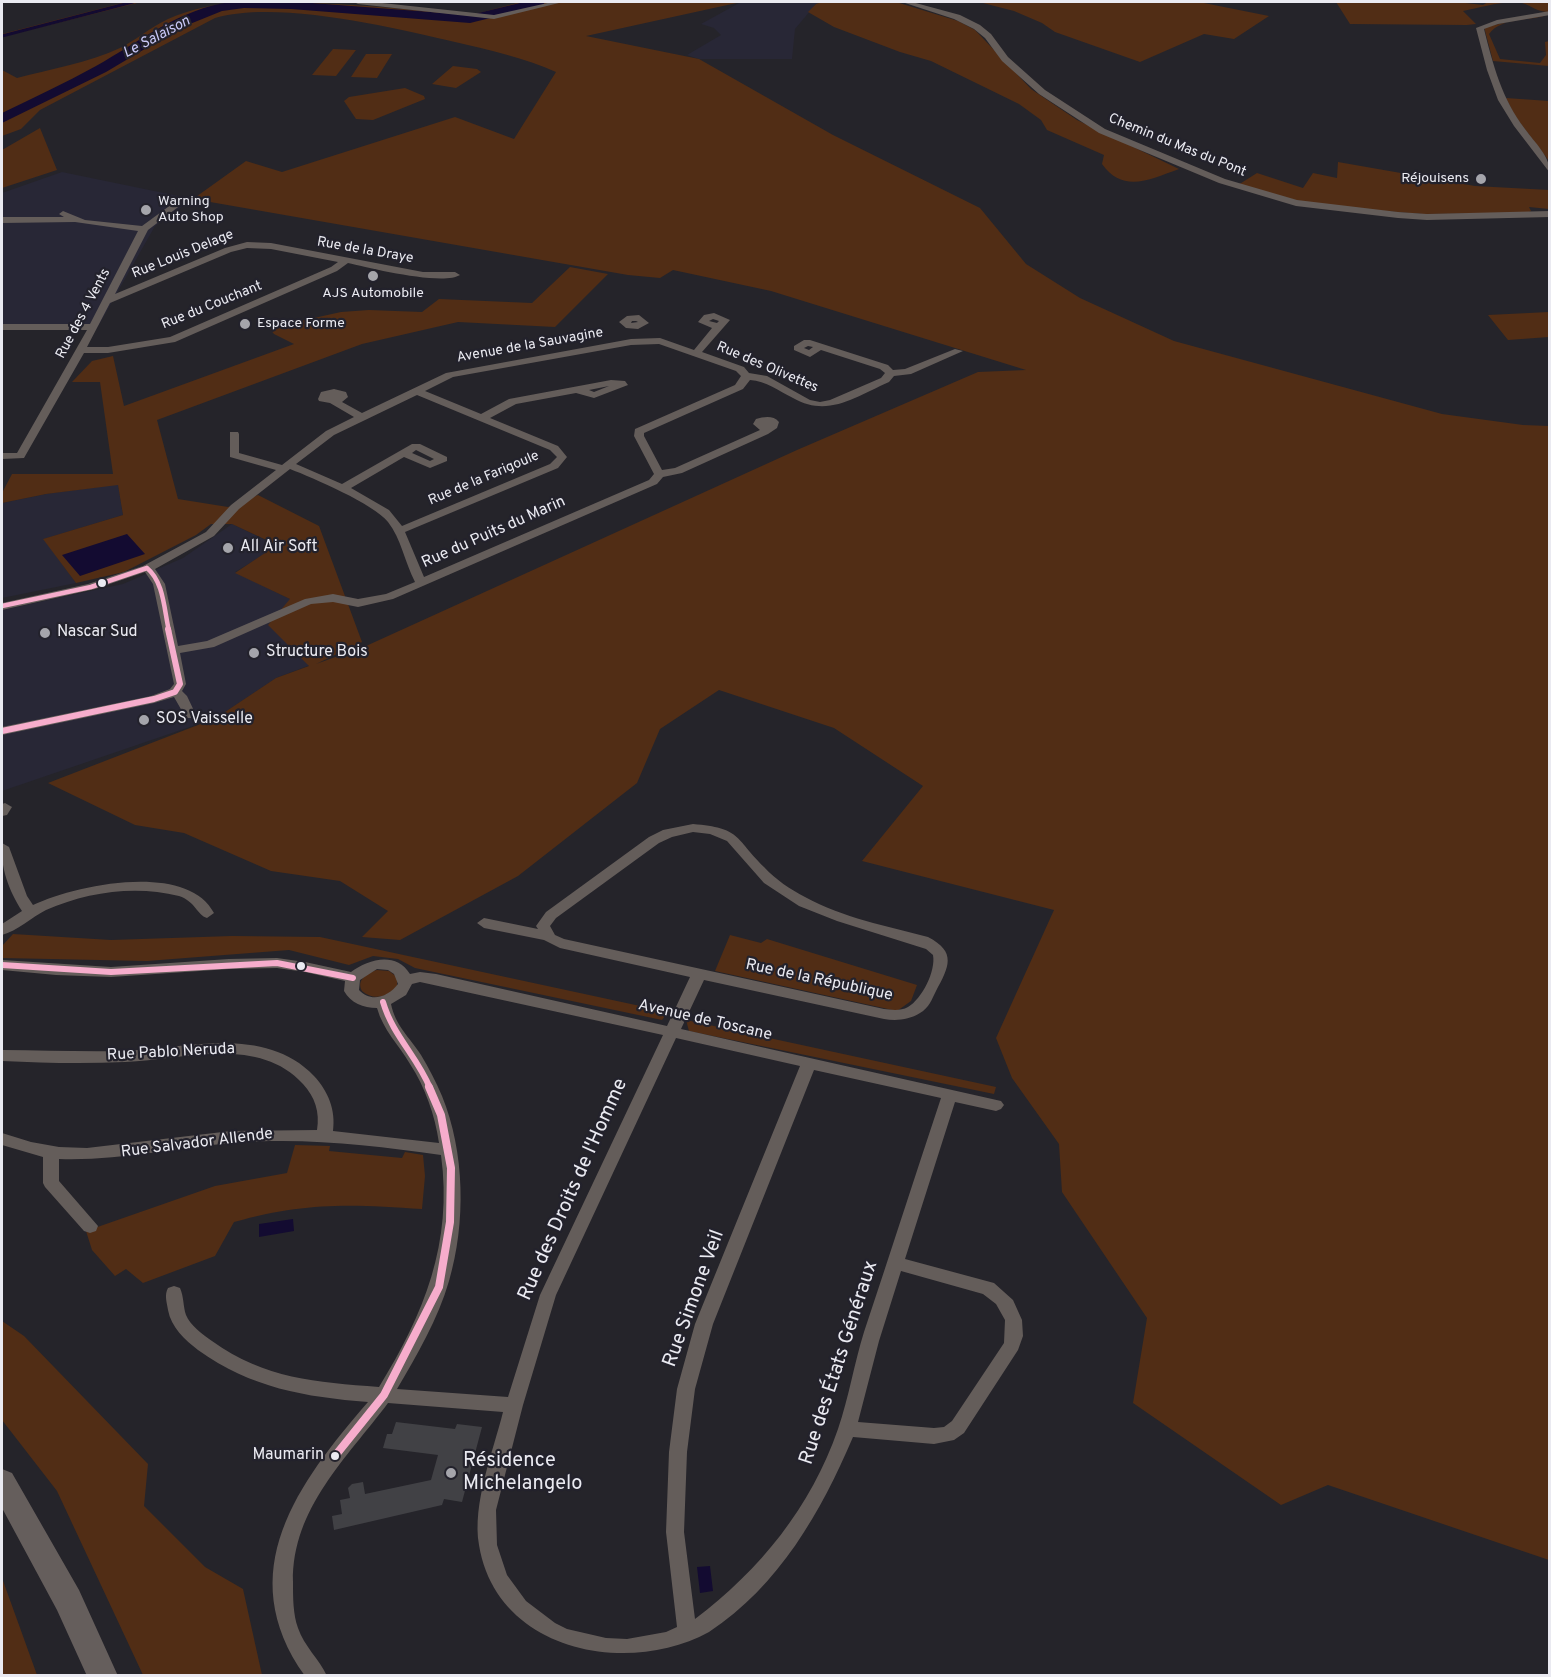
<!DOCTYPE html>
<meta charset="utf-8">
<style>
body{margin:0}
#map{position:relative;width:1551px;height:1677px;overflow:hidden;background:#25242a;font-family:Overpass,sans-serif}
canvas{display:block}
.frame{position:absolute;inset:0;border:3px solid #eaeaf1;pointer-events:none}
</style>
<div id="map">
<canvas width="1551" height="1677"></canvas>
<div class="frame"></div>
</div>
<script>
const g = document.querySelector('canvas').getContext('2d');
g.lineJoin = 'round';
function fillPath(path, color) {
  g.fillStyle = color;
  g.fill(path, 'evenodd');
}
function trace(path, color, width, dash) {
  g.strokeStyle = color;
  g.lineWidth = width;
  g.lineCap = dash ? 'butt' : 'round';
  g.setLineDash(dash || []);
  g.stroke(path);
}
function label(font, color, halo, rows, align = 'center') {
  g.font = font + ' Overpass,sans-serif';
  g.lineWidth = 4.5;
  g.setLineDash([]);
  g.textBaseline = 'middle';
  g.strokeStyle = halo;
  g.fillStyle = color;
  for (const [text, x, y, turn = 0] of rows) {
    g.save();
    g.translate(x, y);
    g.rotate((+turn || 0) * Math.PI / 180);
    g.textAlign = isNaN(turn) ? turn : align;
    if (halo) g.strokeText(text, 0, 0);
    g.fillText(text, 0, 0);
    g.restore();
  }
}
const built = new Path2D(`
 M741,2H822L816,4L795,29L792,59H699L687,55L721,35L714,28L701,24Z
 M62,172L193,199L155,226L96,330H2V193Z
 M118,484L123,515L44,539L76,583L2,598V503L46,494Z
 M232,524L278,546L235,572L290,599L310,665L276,678L216,718L2,791V610L123,584L183,558Z`);
const green = new Path2D(`
 M126,2H141L2,37V34Z
 M240,2H296L368,6L471,15L521,2H741L586,36L699,59L833,135L980,208L1026,264L1080,298L1174,341L1442,414L1523,425L1549,426V1560L1328,1485L1281,1505L1133,1403L1147,1318L1062,1192L1059,1144L1012,1078L996,1038L1054,910L862,861L923,786L834,728L719,690L660,729L637,783L518,876L400,940L362,937L388,911L340,881L271,871L184,833L135,825L48,783L216,718L276,678L309,666L268,625L290,599L235,573L277,545L232,524H211L196,535L124,572L76,583L43,539L123,515L118,485L46,494L2,503V493L12,474H113L100,382H72L92,361L113,356L124,406L294,344L274,334L269,328L341,312L369,310L422,312L439,299L532,303L570,267L608,274L555,327L458,322L362,344L157,420L178,499L228,507L258,495L319,526L362,642L316,664L366,646L797,450L978,372L1026,370L771,291L673,270L660,278L628,275L193,199L246,161L282,172L455,117L514,139L556,72C525,58 489,50 455,42C391,27 277,0 215,18L40,110L21,129L2,136V70L17,78C50,69 88,63 120,48C136,40 151,27 168,19C190,9 216,4 240,2Z
 M822,2H896L958,21L975,30L1031,89L1077,120L1179,169C1151,179 1123,194 1102,164L1104,155L1047,130L1041,120L1019,104L931,61L900,52L834,27L808,12L816,4Z
 M979,2H1199L1269,16L1234,39L1204,34L1140,62L1055,32L1042,23L1014,11Z
 M1336,2H1457L1483,5L1488,2H1549L1550,12C1536,12 1533,6 1522,3C1504,0 1480,8 1463,11L1476,24L1467,25L1350,24Z
 M1549,14C1532,22 1502,16 1489,34L1500,59L1540,63L1546,55L1545,42L1549,41V66L1493,61L1484,27Z
 M333,49L356,50L336,76L312,75Z
 M366,54H392L377,78L351,77Z
 M453,66L477,69L481,72L456,88L432,84Z
 M405,88L424,96L425,99L373,120L356,119L344,101L349,97Z
 M1506,98L1549,101V161L1515,116Z
 M40,128L57,170L2,188V150Z
 M1338,162L1475,186L1549,190V209L1529,207L1531,211L1527,213L1423,214L1358,209L1303,202L1238,185L1257,173L1303,188L1313,173L1337,178Z
 M1549,312V337L1508,340L1488,315Z
 M13,934L111,940L232,936L320,937L668,1012L662,1020L415,968L398,959L373,956L349,965L289,950L147,961L2,958V946Z
 M730,935L761,943L767,939L917,985L911,1001L897,1011L715,971Z
 M377,970L389,971L397,977V986C389,997 373,1001 362,991C356,980 367,973 377,970Z
 M686,1020L996,1087L994,1094L689,1031Z
 M295,1145L330,1146L329,1151L402,1158L405,1152L423,1155L425,1176L422,1209C351,1204 304,1202 234,1222L215,1256L143,1283L126,1269L115,1276L92,1250L86,1231L215,1186L287,1173Z
 M2,1321L24,1336L148,1464L144,1506L205,1567L243,1589L262,1675H143L57,1491L2,1420Z
 M2,1578L37,1675H2Z`);
const water = new Path2D(`
 M127,534L145,554L80,576L62,555Z
 M293,1219L294,1231L259,1237V1224Z
 M710,1566L713,1591L700,1593L697,1567Z`);
const stream = new Path2D(`
 M2,36L133,2`);
const river = new Path2D(`
 M231,2H299L470,15L524,2H545L543,5L470,23L291,9L244,8L222,11L180,28L106,72L2,123V113C33,98 65,83 96,66C139,42 181,8 231,2Z`);
const building = new Path2D(`
 M396,1422L455,1429L457,1424L482,1427L462,1502L444,1499L442,1505L334,1530L332,1516L342,1514L340,1500L350,1498L348,1488L352,1484L363,1482L365,1494L431,1480L438,1455L383,1448L387,1434H392Z`);
const street = new Path2D(`
 M354,2H373L494,15L552,2H563L494,19L358,4Z
 M902,2H912L960,15L980,25L991,34L1008,57L1045,90L1105,129L1225,179L1297,200L1398,212L1427,214L1550,211V217L1427,220L1398,218L1296,206L1219,183L1099,133L1039,94L1002,61L985,38L974,29L954,19Z
 M1550,11V15L1498,24L1484,29C1493,65 1502,99 1525,129C1535,143 1550,156 1550,173L1514,126L1498,100L1487,70L1476,28L1497,20Z
 M183,196L190,198L148,230L115,294L225,248L247,242L271,243L423,272H455L460,275C443,286 369,268 348,263L337,271L175,342L108,353H84L24,458L2,459V453H17L87,330H2V324H90L138,231L75,222L2,223V217H64L59,214L63,211L85,220L142,226ZM247,248L271,249L338,262L331,267L170,337L108,347H87L110,303L231,252Z
 M714,313L730,320L702,352L744,367L749,373L767,376L810,400L820,402L830,400L881,378L885,373L880,369L821,350L810,357L794,350V346L804,340H810L888,365L893,370L905,369L955,349L963,351L911,374L894,376L889,382C855,397 828,418 793,398C779,391 766,381 750,380L743,389L644,433V436L662,470L675,468L760,430L753,424L756,419C764,417 773,415 779,422L777,428L768,434L682,473L663,477L657,484L393,599L358,607L333,602L311,604L214,647L180,653L186,684L182,691L187,696L196,715L194,718H186L174,697L154,703L2,735V727L151,696L170,689L174,684L153,584L145,572L95,589L2,610V603L88,584L143,566L206,532L231,505L276,470L230,457V432H238L239,434V453L282,465L326,431L354,417L330,403L319,401L318,399L321,392L334,389L346,392L348,397L342,402L362,413L446,373L631,339L660,338L694,350L712,328L698,322L704,315ZM713,319L719,321L717,323L709,321ZM659,344L736,371L741,376L735,385L635,429L634,436L654,474L649,480L424,577L405,532L558,468L567,457L558,446L490,418L516,404L576,393L594,398L628,385L625,381L611,380L509,399L481,414L425,391L453,377L631,345ZM808,346L813,347L809,350L804,348ZM609,386L594,392L589,390ZM417,395L550,450L557,457L550,464L402,526L389,510L351,488L404,457L430,468L447,461V457L420,444H412L342,484L296,464L334,435ZM416,450L434,459L430,461L412,453ZM290,469C313,478 374,504 388,522C401,538 405,563 415,582L386,594L358,599L333,594L305,599L207,641L178,646L165,584L155,569L214,536L239,509Z
 M639,315L649,323L638,329L626,328L619,322L627,316ZM632,321H636L638,322L631,323Z
 M5,803L12,807L7,815L2,816V804Z
 M693,824C741,828 734,837 764,867C776,880 790,889 805,897C843,918 887,926 928,937C957,952 949,967 936,991C932,999 929,1008 920,1013C909,1020 896,1021 884,1019L704,980L681,1029L1001,1101L1004,1105L1001,1109L996,1111L955,1102L905,1259L994,1283L1013,1300L1022,1320L1023,1336L1018,1350L964,1433L954,1440L934,1444L853,1437C821,1512 779,1586 709,1632C627,1677 496,1651 479,1545C472,1504 493,1452 503,1412L388,1403C347,1458 292,1508 293,1582C293,1598 293,1614 298,1628C304,1646 319,1659 327,1676H305C231,1572 298,1483 368,1402C305,1397 251,1388 198,1350C185,1340 171,1327 168,1310C167,1303 164,1295 168,1288L174,1286L180,1288C184,1297 183,1306 186,1315C190,1325 203,1335 212,1341C265,1379 316,1382 379,1387C424,1314 453,1243 441,1155C372,1145 302,1137 232,1143C174,1148 118,1161 59,1159V1181L98,1226L96,1231L90,1233L84,1231L45,1187L43,1183V1157L2,1145V1133L31,1142L59,1147L87,1148L231,1131L317,1130C320,1112 315,1097 303,1084C258,1035 183,1060 125,1062C84,1064 43,1063 2,1061V1050C41,1050 81,1052 121,1051C184,1049 265,1024 314,1076C328,1091 336,1110 333,1131L439,1143C435,1115 425,1087 410,1064C399,1045 383,1030 377,1008C363,1008 351,1003 344,991L345,981L305,972L277,968L229,969L111,977L56,975L2,970V960L111,967L229,959L277,958L305,962L351,972C368,959 396,951 410,974L420,972L436,974L667,1026L690,977L560,948L544,940L484,928L477,923L484,918L538,929L536,926L546,912L649,837L663,830ZM693,832L710,834L727,841L764,883L799,906L837,921L926,949L933,955C936,971 922,999 908,1007C901,1011 892,1010 884,1009L564,939L555,935L550,926L556,918L659,843L672,837ZM377,969L388,970L394,974L398,984C388,997 371,1003 359,990L360,980ZM420,982L663,1035L540,1295L508,1397L397,1389C417,1355 438,1319 449,1281C466,1223 465,1152 442,1096C436,1082 429,1068 421,1055C410,1038 395,1025 391,1004L406,995L412,984ZM676,1038L800,1066L695,1324L677,1389L669,1452L666,1532L677,1627L666,1632L627,1639L606,1638L567,1629L555,1623L526,1601L507,1575L497,1545L496,1510L523,1405L556,1295ZM814,1070L941,1098C915,1176 890,1254 864,1332C854,1364 849,1397 838,1429C811,1507 760,1570 695,1619L684,1532L687,1452L695,1389L713,1324ZM901,1271L983,1294L996,1304L1005,1320L1004,1343L952,1421L944,1427L934,1428L858,1422L879,1341Z
 M2,843L9,847L27,896L33,905C75,885 187,861 214,913L207,918C197,915 195,901 179,896C135,885 87,892 46,910C32,917 17,931 2,935V924L22,911C9,891 0,867 2,843Z`);
const primary = new Path2D(`
 M2,1469L12,1473L79,1590L118,1676H87L57,1610L2,1508Z`);
const bus1Far2 = new Path2D(`
 M147,568C164,582 164,610 169,631
 M2,606L91,587L147,568`);
const bus1Far1 = new Path2D(`
 M2,731L154,699L175,692L180,684L168,629
 M2,965L111,972L277,963L353,978
 M383,1002C393,1036 417,1056 430,1088`);
const bus1 = new Path2D(`
 M335,1456L384,1395L439,1287L450,1222L451,1168L441,1115L429,1087`);
const markers = [
 [1481,179,6,"#a5a5ab"],
 [146,210,6,"#a5a5ab"],
 [373,276,6,"#a5a5ab"],
 [245,324,6,"#a5a5ab"],
 [228,548,6,"#a5a5ab"],
 [102,583,5,"#eaeaf1"],
 [45,633,6,"#a5a5ab"],
 [254,653,6,"#a5a5ab"],
 [144,720,6,"#a5a5ab"],
 [301,966,5,"#eaeaf1"],
 [335,1456,5,"#eaeaf1"],
 [451,1473,6,"#a5a5ab"]
];
const farStreetnames = [
 ["Chemin du Mas du Pont",1177,146,22],
 ["Rue de la Draye",365,251,10],
 ["Rue Louis Delage",183,255,-22],
 ["Rue du Couchant",212,306,-22],
 ["Rue des 4 Vents",84,314,-62],
 ["Avenue de la Sauvagine",530,346,-10],
 ["Rue des Olivettes",767,368,23],
 ["Rue de la Farigoule",484,479,-23]
];
const farPoinames = [
 ["Réjouisens",1469,179,"right"],
 ["Warning",158,202],
 ["Auto Shop",158,218],
 ["AJS Automobile",373,294,"center"],
 ["Espace Forme",257,324]
];
const farWaternames = [
 ["Le Salaison",157,38,-28]
];
const streetNames = [
 ["Rue du Puits du Marin",494,533,-24],
 ["Rue de la République",819,981,12],
 ["Avenue de Toscane",705,1021,13],
 ["Rue Pablo Neruda",171,1053,-3],
 ["Rue Salvador Allende",197,1144,-7]
];
const poiNames = [
 ["All Air Soft",240,548],
 ["Nascar Sud",57,633],
 ["Structure Bois",266,653],
 ["SOS Vaisselle",156,720]
];
const nearBusnames = [
 ["Maumarin",324,1456]
];
const nearStreetnames = [
 ["Rue des Droits de l'Homme",574,1190,-66],
 ["Rue Simone Veil",695,1299,-70],
 ["Rue des États Généraux",840,1363,-72]
];
const nearPoinames = [
 ["Résidence",463,1462],
 ["Michelangelo",463,1485]
];
fillPath(built, '#282736');
fillPath(green, '#512d15');
fillPath(water, '#130b31');
trace(stream, '#130b31', 3);
fillPath(river, '#130b31');
fillPath(building, '#414145');
fillPath(street, '#645d5a');
fillPath(primary, '#655e5c');
trace(bus1Far2, '#f6adcc', 4.5);
trace(bus1Far1, '#f6adcc', 6);
trace(bus1, '#f6adcc', 8);
for (const [x, y, r, color] of markers) {
  const dot = new Path2D();
  dot.arc(x, y, r, 0, 2 * Math.PI);
  g.fillStyle = color;
  g.fill(dot);
  trace(dot, '#23222c', 2);
}
label('14px', '#eaeaf1', '#23222c', farStreetnames);
label('14px', '#eaeaf1', '#23222c', farPoinames, 'left');
label('italic 15px', '#cac9f7', '#23222c', farWaternames);
label('16px', '#eaeaf1', '#23222c', streetNames);
label('16px', '#eaeaf1', '#23222c', poiNames, 'left');
label('16px', '#eaeaf1', '#23222c', nearBusnames, 'right');
label('20px', '#eaeaf1', '#23222c', nearStreetnames);
label('20px', '#eaeaf1', '#23222c', nearPoinames, 'left');
</script>
